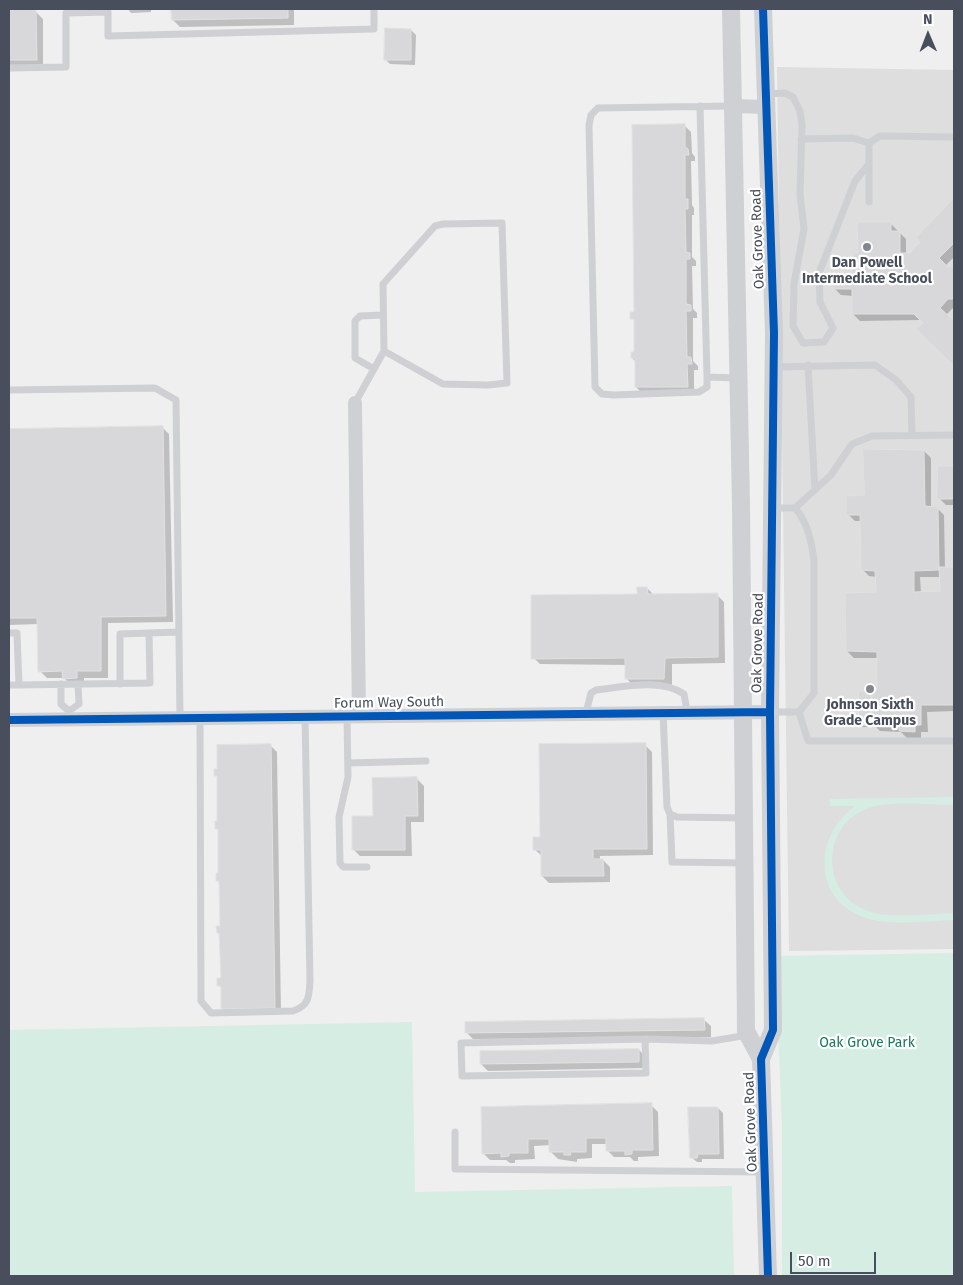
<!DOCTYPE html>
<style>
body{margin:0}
#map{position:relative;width:963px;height:1285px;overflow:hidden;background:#f0efef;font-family:"Fira Sans",sans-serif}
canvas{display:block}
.frame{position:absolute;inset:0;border:10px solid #484e5b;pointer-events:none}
.north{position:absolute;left:903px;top:10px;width:50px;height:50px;-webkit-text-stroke:4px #fff;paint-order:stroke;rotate:359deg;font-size:14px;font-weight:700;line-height:20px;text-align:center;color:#484e5b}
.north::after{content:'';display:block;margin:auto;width:18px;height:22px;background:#484e5b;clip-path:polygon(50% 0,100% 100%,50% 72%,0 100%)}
.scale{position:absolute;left:790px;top:1252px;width:86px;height:22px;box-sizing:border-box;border:2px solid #484e5b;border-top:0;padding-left:6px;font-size:15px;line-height:18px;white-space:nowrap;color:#484e5b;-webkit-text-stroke:4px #fff;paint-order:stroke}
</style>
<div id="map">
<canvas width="963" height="1285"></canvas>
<div class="frame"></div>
<div class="north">N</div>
<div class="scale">50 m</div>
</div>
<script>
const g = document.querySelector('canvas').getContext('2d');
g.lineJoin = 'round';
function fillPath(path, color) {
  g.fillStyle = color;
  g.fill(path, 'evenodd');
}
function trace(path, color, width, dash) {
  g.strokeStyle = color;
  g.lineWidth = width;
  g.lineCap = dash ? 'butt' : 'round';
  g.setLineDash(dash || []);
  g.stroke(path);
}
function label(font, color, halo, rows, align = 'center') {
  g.font = font + ' "Fira Sans",sans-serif';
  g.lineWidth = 4.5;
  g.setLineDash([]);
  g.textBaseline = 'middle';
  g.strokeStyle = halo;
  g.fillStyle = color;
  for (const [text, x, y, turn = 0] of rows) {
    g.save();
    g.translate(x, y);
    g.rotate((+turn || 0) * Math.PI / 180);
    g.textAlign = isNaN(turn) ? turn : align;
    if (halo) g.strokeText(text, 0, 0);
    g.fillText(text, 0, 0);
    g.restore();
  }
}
const education = new Path2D(`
 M777,67L954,70V949L789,951Z`);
const green = new Path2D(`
 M954,797V805C929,805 889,800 866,809C823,826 820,889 863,909C886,920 928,914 954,913V920C929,921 890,926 866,918C812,900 813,837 855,806H830V799Z
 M954,953V1276H782V1125L775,956Z
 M412,1022L415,1192L732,1186L734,1276H9V1030Z`);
const shadow = new Path2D(`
 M9,9L36,12L43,19V67H9Z
 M128,9H151V12L131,13Z
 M173,9H294V25L180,27L173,20Z
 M411,30L416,35L415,65L390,64L385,59Z
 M684,125L691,132L692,153L695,157V161H691L692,205L694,208V215H692V257L696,261V266H692L693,309L697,313V318H693V361L698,366V370H694V393L643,394L636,387V362L632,358L636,353L635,322L632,318L635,313Z
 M954,200V257L945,266L954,268V307L946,315L954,323V364L918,329L924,323L922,320L860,321L853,314V296L841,295L834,288L854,282L859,255L890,223L906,239V254H910L922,242L917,238Z
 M162,427L169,434L173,622L108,623V678H84V685H71L64,678H47L40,671L39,624L9,625V430Z
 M924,451L931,458V508H937L944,515L945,568H954V711L927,712L928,732H921V739L907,738L901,732L880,731L874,725V727H863L860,724V692L878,691V658H854L847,651L877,593V577L869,576L862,569V521H855L848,514L865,497ZM920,577H941V593H921Z
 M939,468H954V505H946L939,498Z
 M647,588L654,595H717L724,602L725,663L672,664V685H633L626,678V665L540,664L533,657Z
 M270,745L277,752L281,1014L229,1015L222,1008V989L219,985L222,979L221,936L218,933L221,927L220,883L217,880L220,874L219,831L216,828L219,822L218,778L216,775Z
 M645,745L652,752L653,855L600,856V860H603L610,867V882L549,883L542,876V856L534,849L541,838Z
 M417,779L424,786V822H411L412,856H360L353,849L374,817Z
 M704,1020L711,1026V1037L473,1039L466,1032Z
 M639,1050L646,1057V1068L488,1071L481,1064Z
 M651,1105L658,1112L659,1156L638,1157V1161H634L630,1157H614L607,1150V1144H592V1158L577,1159V1162L558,1159L551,1152V1145L534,1146L535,1159L515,1160V1163H510L506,1160H490L483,1153L482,1108Z
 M718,1108L723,1113L724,1159H702V1162H697L691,1157Z`);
const building = new Path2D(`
 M9,9L36,10L37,60H9Z
 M171,9H288V18L172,20Z
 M385,28L411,29V60H384Z
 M685,124V147L688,149L689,155H685V199H688V209H685L686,252L690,253V259H686V304L691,305V311H686L687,357H691L692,364H687L688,387H635V358H631V352H634V319H630V312H634L632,125Z
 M954,198V243L939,258L948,267L954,266V299H948L940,308L954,321V366L916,329L923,323L914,314H852V289H833V279L852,280L853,253H858L857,222H891V231H900V253H910L920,242L916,238Z
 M163,426L166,616L101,617V671H77V678L63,679L62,671L38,672L37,618H9V429Z
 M863,449L924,450L925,506L938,507L939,570L914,571V592L940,591L939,567H954V705H921V725H915V732L899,731V725H872L871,690H877V652L846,651L845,593L876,592L875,571L861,570L860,515H846V496L864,495Z
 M938,466H954V499H937Z
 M637,587H647L648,594L718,593V657L665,658L664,679H625V658L531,659V595L637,594Z
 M859,691H871L872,725H859Z
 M646,743L647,849H593V859H603L604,876H541V850H533V837H540L539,744Z
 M271,744L275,1008L221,1009V986H217V978H221L219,933H217L216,926H220L219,881H216V873H218V829H215V821H217V776H214V769H217V745Z
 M417,777L418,816H405V850H352V816H373L372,778Z
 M704,1018L705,1030L465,1033V1022Z
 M639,1049V1062L480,1064V1051Z
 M652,1103L653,1150H632V1154L625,1155V1151H606V1138H586V1152H570L571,1155H564V1152H549V1139H528V1153H509V1156L501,1157V1153L482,1154L481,1107Z
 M688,1107H718L719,1154H698L697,1158H690Z`);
const service = new Path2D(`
 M9,68L66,67V13L108,12V36L374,29V9
 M765,94L785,93L793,97L800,111L802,125L800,194L804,229L794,284L793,326L803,343L824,342L833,328L820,302L819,273L855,181L869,164
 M700,106L707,377
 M732,106L598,108L591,115L589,125L595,387L602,394L614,395L699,392L707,387V377L737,378
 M801,139L853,138L869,143L880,136L954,137
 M869,143V202
 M808,365L815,490
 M775,367L875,365L896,380L911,397L912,435
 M374,369L355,358V321L360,316L383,315
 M9,390L155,388L176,400L180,718
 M355,403L384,351L383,284L435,226L443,224L502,223L507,383L488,385L443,384L384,351
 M795,508L831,475L852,444L872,436L954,435
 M9,633H17L19,685L150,683L149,633L179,632
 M61,684V704L69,711L70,719
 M120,684V634L149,633
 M9,685H19
 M69,711L79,704L78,684
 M663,712L667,807L670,814L677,817L743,818
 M770,712H799L814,693V561C812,543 808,522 795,508H773
 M799,712L808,741H954
 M586,713L591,693L596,690C624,687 660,678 684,694L687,711
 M347,716L348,777L339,817L340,863L343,867H367
 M200,718L201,1001L211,1013L293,1011C309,1006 309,997 310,981L305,716
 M348,763L426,761
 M670,814L672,862L744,863
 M645,1039L646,1073L462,1076L461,1043L645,1039L712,1041L748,1035
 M455,1132V1169L764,1172`);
const minor = new Path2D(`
 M733,106L765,107
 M355,403L359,716
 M9,720L770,712`);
const tertiary = new Path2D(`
 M731,9L741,505L746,1031L761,1059
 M763,9L774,333L770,712L773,1030L761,1059L768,1276`);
const cycleway = new Path2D(`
 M763,9L774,333L770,712L773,1030L761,1059L768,1276
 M9,720L770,712`);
const markers = [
 [867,247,5,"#83868f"],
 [870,689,5,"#83868f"]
];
const streetNames = [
 ["Oak Grove Road",758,239,-92],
 ["Oak Grove Road",758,643,-89],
 ["Forum Way South",389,703,-1],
 ["Oak Grove Road",751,1122,-92]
];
const poiNames = [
 ["Dan Powell",867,263],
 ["Intermediate School",867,279],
 ["Johnson Sixth",870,705],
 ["Grade Campus",870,721]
];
const parkNames = [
 ["Oak Grove Park",867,1043]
];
fillPath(education, '#dededf');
fillPath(green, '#d5ede3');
fillPath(shadow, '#0003');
fillPath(building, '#d8d7d9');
trace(building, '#e1e1e2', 1);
trace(service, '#ced0d3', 7);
trace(minor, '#ced0d3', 14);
trace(tertiary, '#ced0d3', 18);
trace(cycleway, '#0057b8', 8);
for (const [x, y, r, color] of markers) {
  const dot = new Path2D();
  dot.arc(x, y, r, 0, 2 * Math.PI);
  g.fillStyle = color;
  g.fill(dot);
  trace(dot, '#fff', 2);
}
label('14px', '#484e5b', '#fff', streetNames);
label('bold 14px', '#484e5b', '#fff', poiNames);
label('14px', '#1c785c', '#fff', parkNames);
</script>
